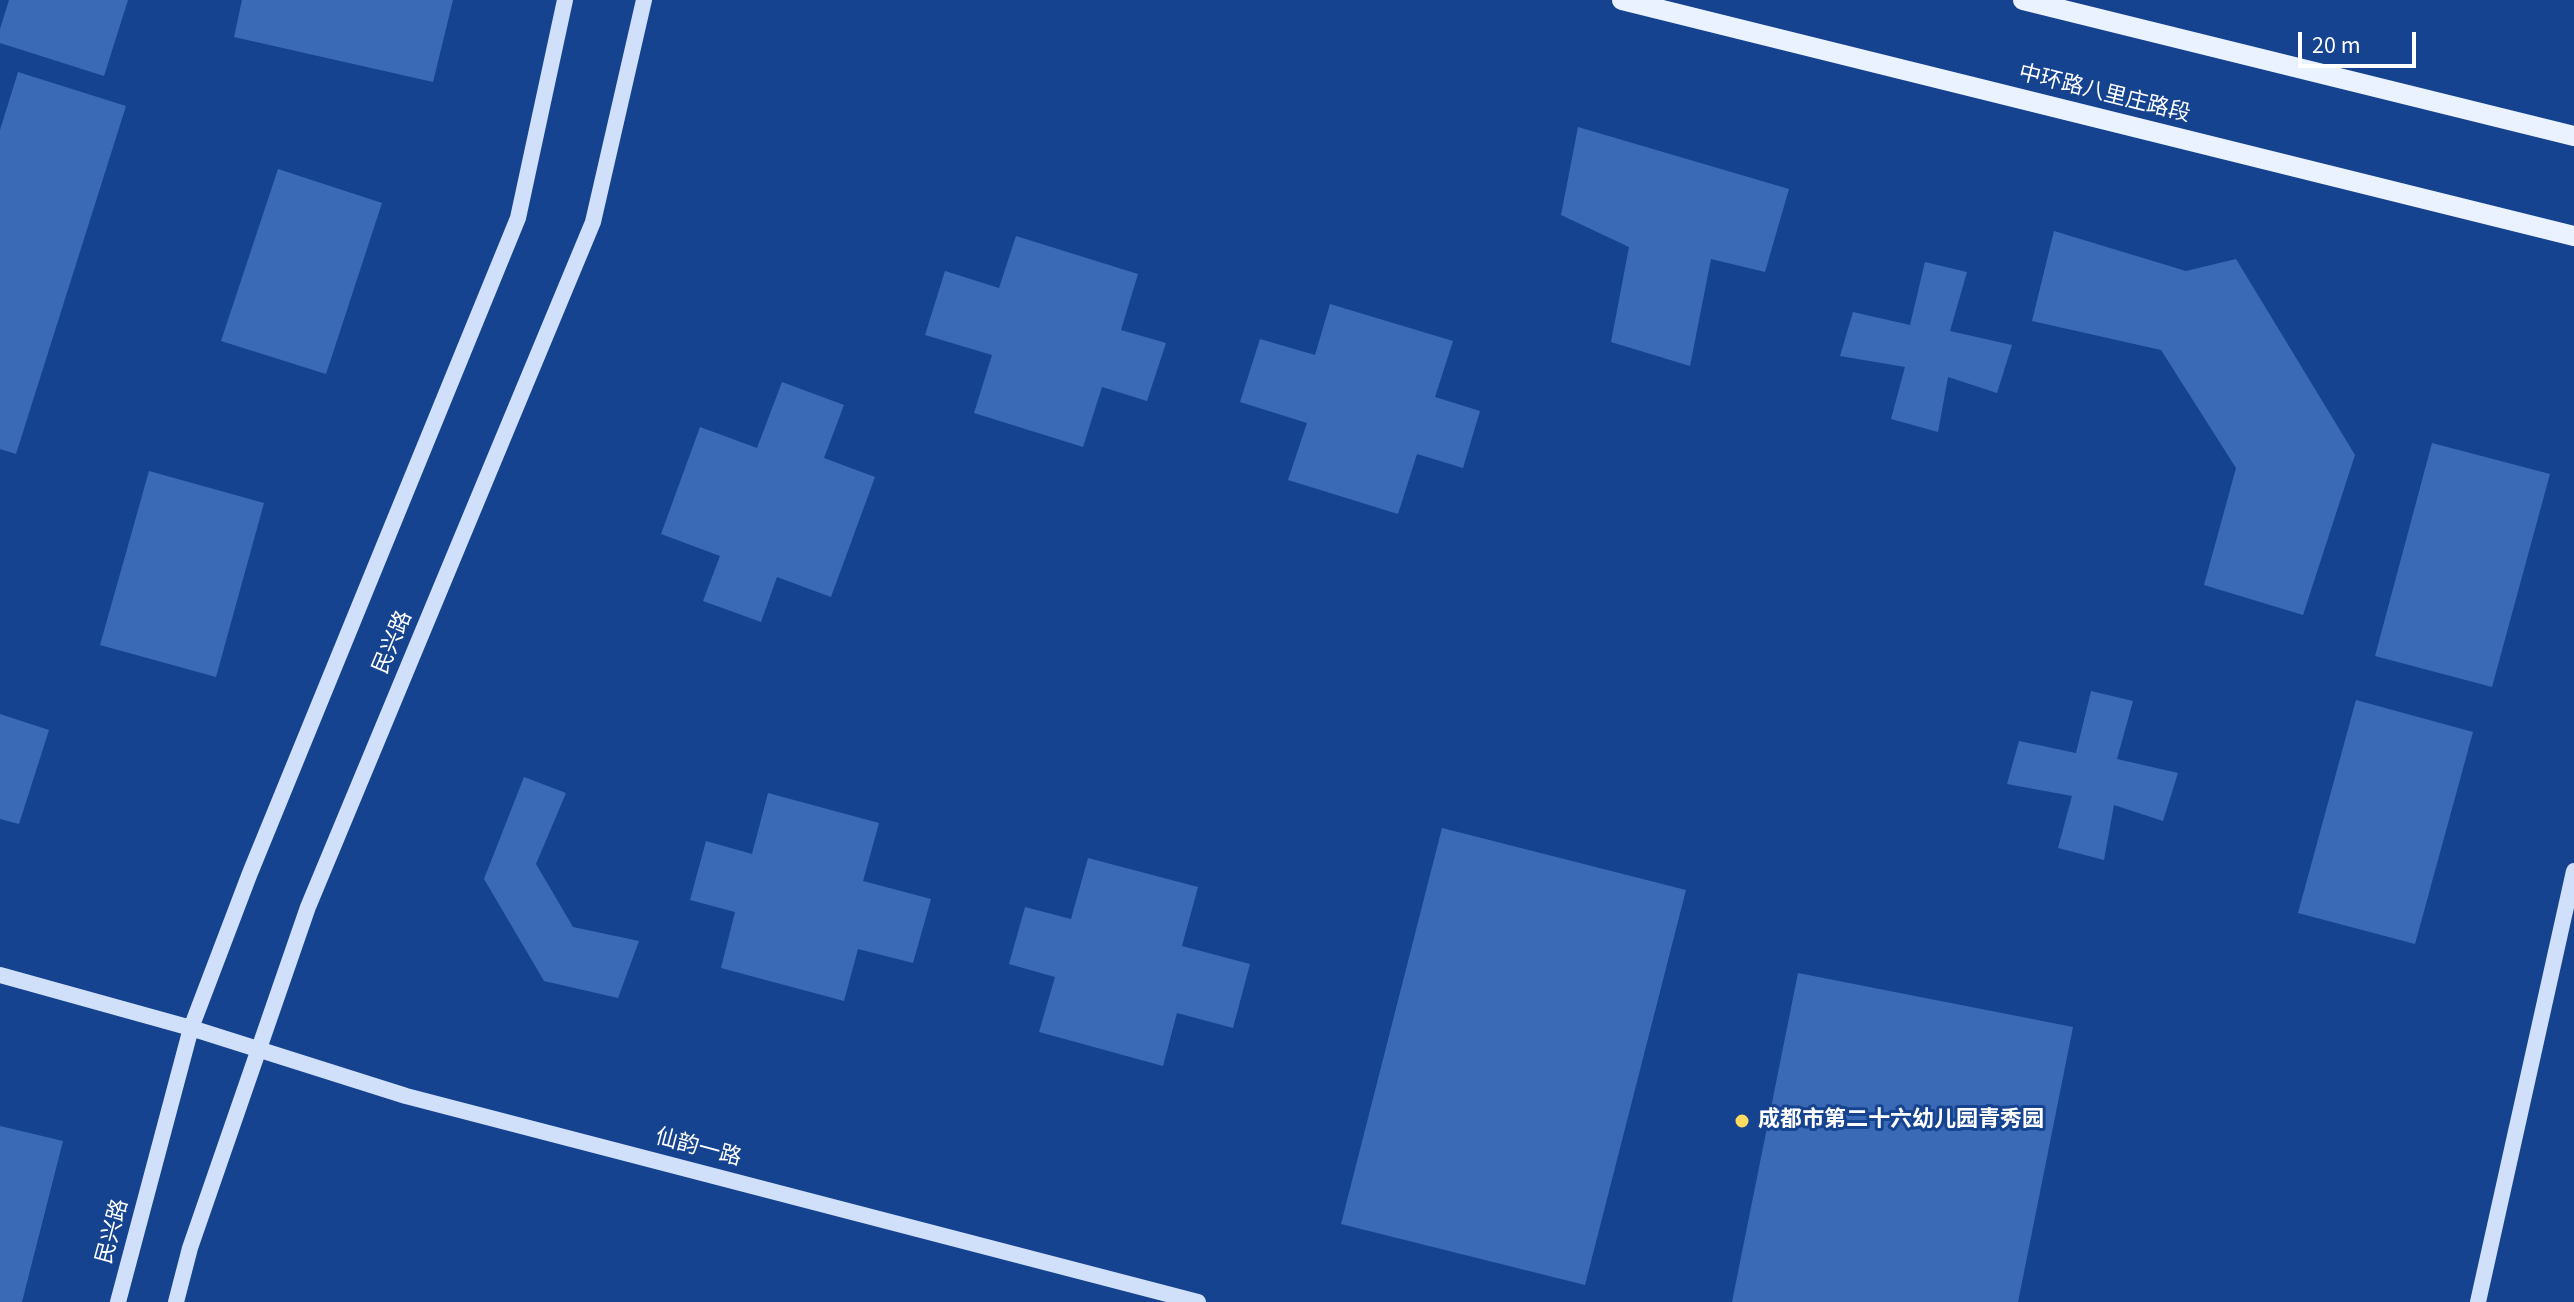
<!DOCTYPE html>
<meta charset="utf-8">
<style>
body{margin:0}
#map{position:relative;width:2574px;height:1302px;overflow:hidden;background:#16438f;font-family:"Source Sans 3",sans-serif}
canvas{display:block}
.scale{position:absolute;left:2298px;top:32px;width:118px;height:36px;box-sizing:border-box;border:4px solid #fff;border-top:0;padding-left:10px;font-size:24px;line-height:28px;white-space:nowrap;color:#fff;-webkit-text-stroke:6px #16438f;paint-order:stroke}
</style>
<div id="map">
<canvas width="2574" height="1302"></canvas>
<div class="scale">20 m</div>
</div>
<script>
const g = document.querySelector('canvas').getContext('2d');
g.lineJoin = 'round';
function fillPath(path, color) {
  g.fillStyle = color;
  g.fill(path, 'evenodd');
}
function trace(path, color, width, dash) {
  g.strokeStyle = color;
  g.lineWidth = width;
  g.lineCap = dash ? 'butt' : 'round';
  g.setLineDash(dash || []);
  g.stroke(path);
}
function label(font, color, halo, rows, align = 'center') {
  g.font = font + ' "Source Sans 3","Noto Sans SC",sans-serif';
  g.lineWidth = 6;
  g.setLineDash([]);
  g.textBaseline = 'middle';
  g.strokeStyle = halo;
  g.fillStyle = color;
  for (const [text, x, y, turn = 0] of rows) {
    g.save();
    g.translate(x, y);
    g.rotate((+turn || 0) * Math.PI / 180);
    g.textAlign = isNaN(turn) ? turn : align;
    if (halo) g.strokeText(text, 0, 0);
    g.fillText(text, 0, 0);
    g.restore();
  }
}
const building = new Path2D(`
 M9,0H128L104,76L0,43V29Z
 M242,0H453L433,82L234,37Z
 M18,72L126,106L16,454L0,449V130Z
 M1578,127L1789,189L1765,272L1711,259L1690,366L1611,342L1629,247L1561,215Z
 M278,169L382,203L326,374L221,341Z
 M2054,231L2186,271L2236,259L2355,455L2303,615L2204,585L2236,468L2161,350L2032,321Z
 M1016,236L1138,274L1121,330L1166,343L1147,401L1102,387L1083,447L974,413L992,355L925,335L945,271L999,288Z
 M1925,262L1967,272L1950,331L2012,345L1997,393L1948,377L1938,432L1891,419L1905,367L1840,356L1853,312L1910,325Z
 M1330,304L1453,341L1435,397L1480,411L1463,468L1417,454L1398,514L1288,480L1307,423L1240,402L1260,339L1315,355Z
 M782,382L844,405L824,458L875,477L831,597L777,577L761,622L703,601L720,556L661,534L700,427L757,448Z
 M2432,443L2550,474L2492,687L2375,656Z
 M149,471L264,503L216,677L100,645Z
 M2091,691L2133,701L2117,759L2178,773L2163,821L2114,805L2104,860L2058,848L2072,796L2007,784L2019,741L2076,753Z
 M2356,700L2473,732L2415,944L2298,913Z
 M0,714L49,730L19,824L0,819Z
 M524,777L566,793L536,864L573,927L639,941L618,998L544,981L484,879Z
 M768,793L879,823L863,881L931,899L913,963L858,949L844,1001L721,968L735,912L690,900L706,841L752,854Z
 M1442,828L1686,890L1585,1285L1341,1224Z
 M1088,858L1198,887L1182,946L1250,964L1233,1028L1177,1013L1163,1066L1039,1032L1055,977L1009,964L1025,907L1071,919Z
 M1798,973L2073,1027L2018,1302H1732Z
 M0,1126L63,1141L22,1302H0Z`);
const secondary = new Path2D(`
 M0,975L191,1028L406,1096L1198,1302
 M118,1302L191,1028L250,873L518,218L565,0
 M176,1302L190,1248L308,907L593,222L644,0
 M2478,1302L2574,871`);
const primary = new Path2D(`
 M1622,0L2574,236
 M2023,0L2574,136`);
const markers = [
 [1742,1121,8,"#ffdb61"]
];
const streetNames = [
 ["中环路八里庄路段",2104,95,14],
 ["民兴路",394,643,-67],
 ["仙韵一路",698,1149,15],
 ["民兴路",114,1232,-75]
];
const poiNames = [
 ["成都市第二十六幼儿园青秀园",1758,1121]
];
fillPath(building, '#3a6ab6');
trace(secondary, '#d0e0fb', 16);
trace(primary, '#ebf2ff', 20);
for (const [x, y, r, color] of markers) {
  const dot = new Path2D();
  dot.arc(x, y, r, 0, 2 * Math.PI);
  g.fillStyle = color;
  g.fill(dot);
  trace(dot, '#16438f', 3);
}
label('22px', '#fff', '#16438f', streetNames);
label('bold 22px', '#fff', '#16438f', poiNames, 'left');
</script>
